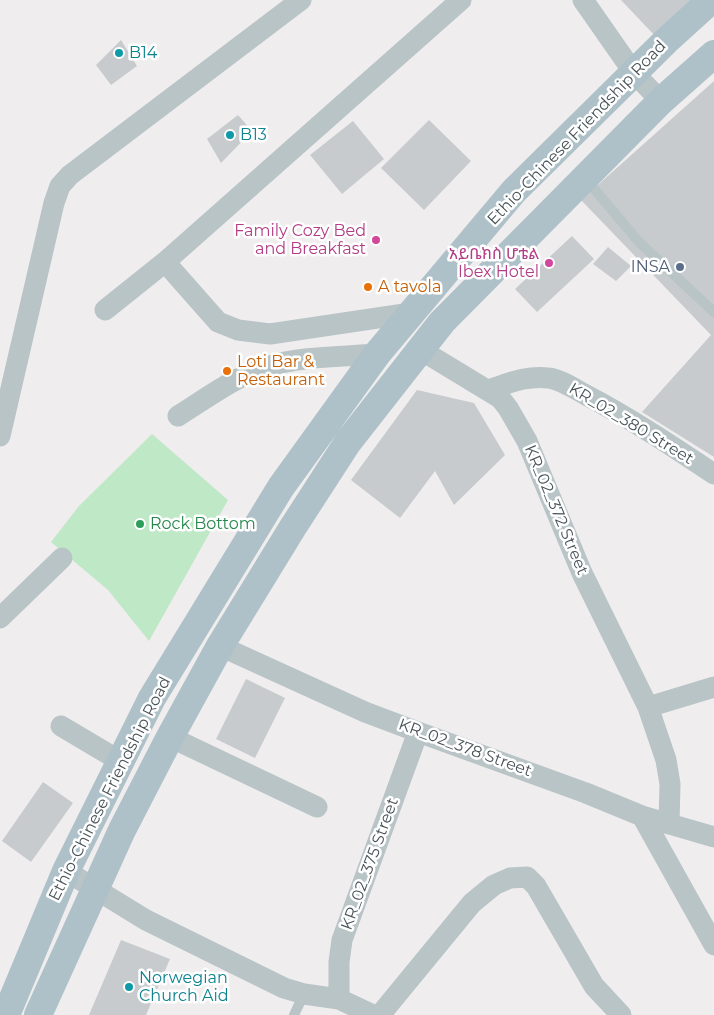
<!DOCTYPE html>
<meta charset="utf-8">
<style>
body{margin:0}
canvas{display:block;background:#efeded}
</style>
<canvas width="714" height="1015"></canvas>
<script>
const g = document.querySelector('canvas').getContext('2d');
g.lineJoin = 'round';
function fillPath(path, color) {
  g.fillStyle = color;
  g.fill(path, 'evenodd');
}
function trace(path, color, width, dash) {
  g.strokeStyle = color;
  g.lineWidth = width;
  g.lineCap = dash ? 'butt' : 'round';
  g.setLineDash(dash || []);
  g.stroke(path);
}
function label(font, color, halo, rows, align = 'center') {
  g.font = font + ' Montserrat,"Noto Sans Ethiopic",sans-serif';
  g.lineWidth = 5;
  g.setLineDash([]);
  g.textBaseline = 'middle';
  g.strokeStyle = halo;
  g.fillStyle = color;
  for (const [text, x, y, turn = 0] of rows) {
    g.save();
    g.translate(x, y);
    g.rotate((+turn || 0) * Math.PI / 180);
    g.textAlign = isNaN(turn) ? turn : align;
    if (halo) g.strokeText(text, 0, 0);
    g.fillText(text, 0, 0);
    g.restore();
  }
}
const green = new Path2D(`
 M152,434L228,500L149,641L108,590L51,542L79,506Z`);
const building = new Path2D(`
 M621,0H696L656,37Z
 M121,40L137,66L111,85L96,65Z
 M714,81V457L642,412L711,335L581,200Z
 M238,115L252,131L221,163L207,139Z
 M429,120L471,161L424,210L381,168Z
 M353,121L384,159L342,194L310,155Z
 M572,236L594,259L537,312L515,289Z
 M608,247L631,266L616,281L593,264Z
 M417,390L474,403L505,455L454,505L435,471L400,518L351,480Z
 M246,679L285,698L255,758L216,739Z
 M43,782L73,803L31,862L2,841Z
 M121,940L170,959L146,1015H89Z`);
const service = new Path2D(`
 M585,178L639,242L714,312
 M294,1015L304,994`);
const minor = new Path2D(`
 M583,0L634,73L661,101
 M165,262L218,322L238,330L270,334L411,313
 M105,310L165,262L461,0
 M421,350L500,398L508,408L527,441L582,573L648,707L666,760L670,784L669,824
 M488,390C507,384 527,375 548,378C560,379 575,389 586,395C630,418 672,446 714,474
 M178,416C207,398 237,375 269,366C302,356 343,357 377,354
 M0,436L54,203L60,186L70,175L301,0
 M0,618L62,558
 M220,646L365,712L418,732L586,793L642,816L714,837
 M648,707L714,687
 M61,726L120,761
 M170,737L317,807
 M642,816L714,945
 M66,871L146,920L284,988L304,994L339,999L373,1015
 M339,999V962L342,940L418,732
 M380,1015L472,903L494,885L510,878L527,877L536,886L594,986L621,1015`);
const primary = new Path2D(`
 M6,1015L66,871L152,698L281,487L377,354L514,191L666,41L711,0
 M38,1015L122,830L170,737L220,646L293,527L348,442L442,322L661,101L714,54`);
const markers = [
 [119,53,5,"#0f9aa8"],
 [230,135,5,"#0f9aa8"],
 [376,240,5,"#d1479c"],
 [549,263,5,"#d1479c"],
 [680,267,5,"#5c6f8a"],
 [368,287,5,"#e8710a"],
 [227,371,5,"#e8710a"],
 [140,524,5,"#2e9e5b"],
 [129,987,5,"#0f9aa8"]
];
const cultureNames = [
 ["B14",129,53],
 ["B13",240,135],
 ["Norwegian",139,978],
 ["Church Aid",139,996]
];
const streetNames = [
 ["Ethio-Chinese Friendship Road",577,133,-46],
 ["KR_02_380 Street",631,424,31],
 ["KR_02_372 Street",556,510,67],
 ["KR_02_378 Street",465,748,20],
 ["Ethio-Chinese Friendship Road",110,789,-63],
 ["KR_02_375 Street",370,864,-70]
];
const hotelNames = [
 ["Family Cozy Bed",366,231],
 ["and Breakfast",366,249],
 ["አይቤክስ ሆቴል",539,254],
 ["Ibex Hotel",539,272]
];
const serviceNames = [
 ["INSA",670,267]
];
const foodNames = [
 ["A tavola",378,287],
 ["Loti Bar &",237,362],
 ["Restaurant",237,380]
];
const leisureNames = [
 ["Rock Bottom",150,524]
];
fillPath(green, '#bfe8c6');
fillPath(building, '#c7cbce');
trace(service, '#b9c4c7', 10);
trace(minor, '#b9c4c7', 21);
trace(primary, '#afc1c8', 28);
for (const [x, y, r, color] of markers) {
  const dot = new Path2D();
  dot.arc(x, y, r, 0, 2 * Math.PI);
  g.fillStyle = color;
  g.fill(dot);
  trace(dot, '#fff', 2);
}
label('16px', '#0d838f', '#fff', cultureNames, 'left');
label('16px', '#475357', '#fff', streetNames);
label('16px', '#b23c85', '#fff', hotelNames, 'right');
label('16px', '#4e5e75', '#fff', serviceNames, 'right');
label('16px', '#c56008', '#fff', foodNames, 'left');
label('16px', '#27864d', '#fff', leisureNames, 'left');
</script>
